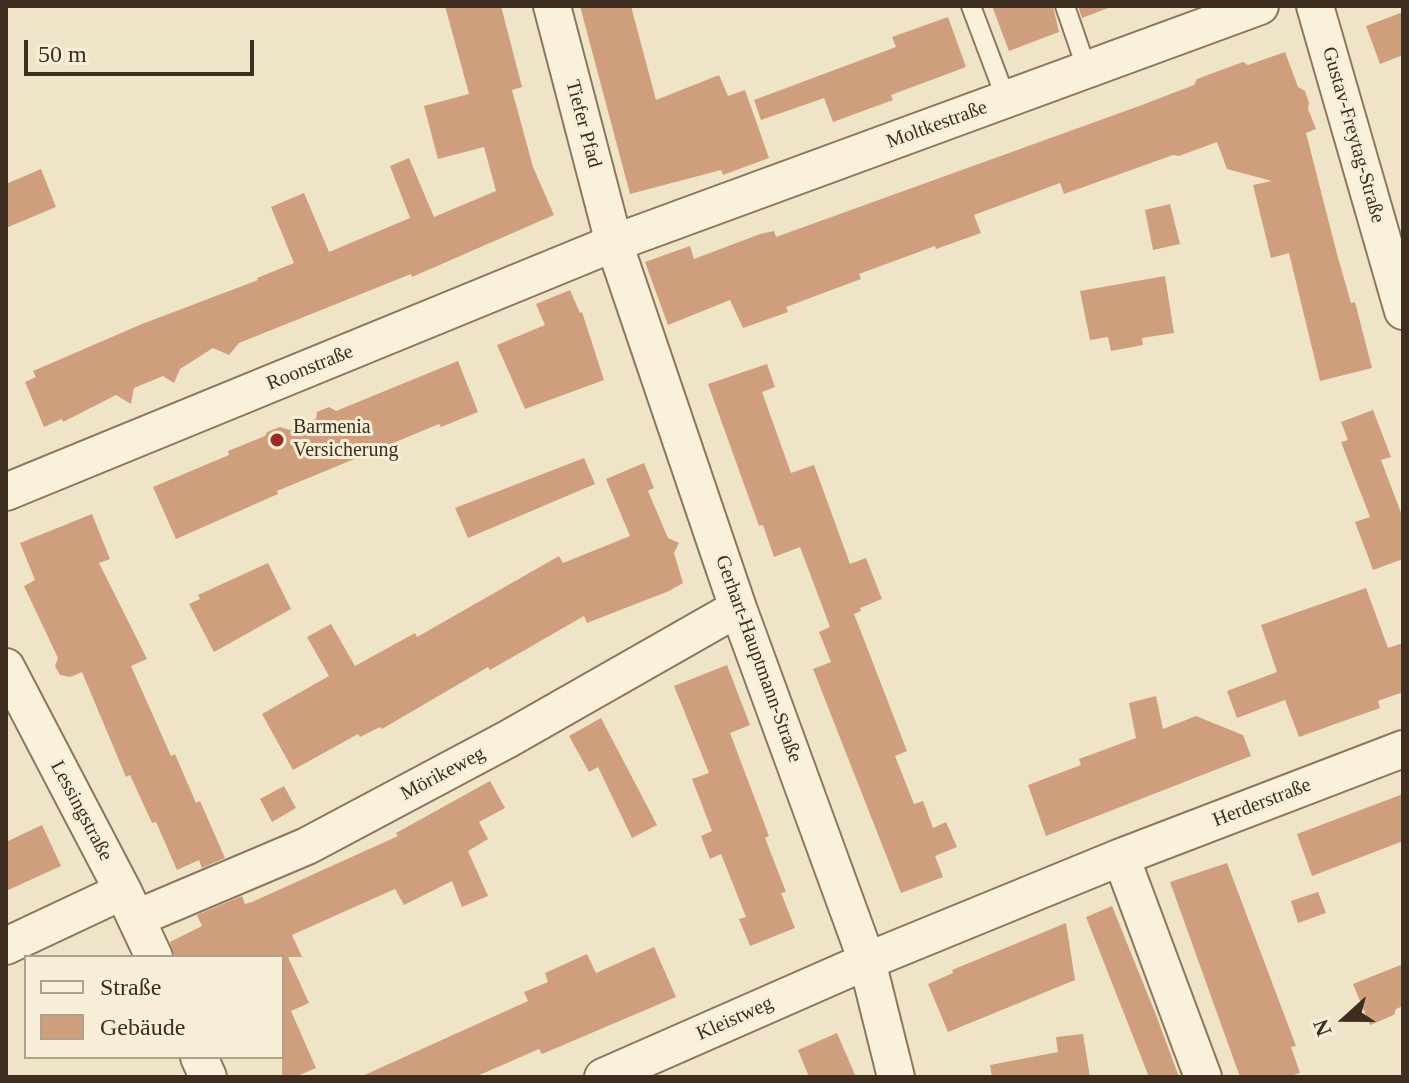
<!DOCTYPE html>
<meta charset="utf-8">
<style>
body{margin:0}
#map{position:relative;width:1409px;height:1083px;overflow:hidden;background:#f0e4c8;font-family:"Times New Roman",serif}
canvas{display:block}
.frame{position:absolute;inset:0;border:8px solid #3d2e20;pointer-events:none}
.legend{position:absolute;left:24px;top:955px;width:260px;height:104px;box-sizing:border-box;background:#f7eed8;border:2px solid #ada18e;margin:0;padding:10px 14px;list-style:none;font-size:24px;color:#3d2e20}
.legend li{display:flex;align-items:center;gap:16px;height:40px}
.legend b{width:40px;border:2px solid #ada18e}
.north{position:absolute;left:1305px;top:979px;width:80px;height:80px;-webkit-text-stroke:6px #f7eed8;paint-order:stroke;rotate:249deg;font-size:22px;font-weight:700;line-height:32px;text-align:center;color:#3d2e20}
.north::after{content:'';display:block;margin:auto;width:28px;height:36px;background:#3d2e20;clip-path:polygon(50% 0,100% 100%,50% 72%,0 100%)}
.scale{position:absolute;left:24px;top:40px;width:230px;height:36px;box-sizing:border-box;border:4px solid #3d2e20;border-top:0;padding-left:10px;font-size:24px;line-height:28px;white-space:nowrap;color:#3d2e20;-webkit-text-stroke:6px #f7eed8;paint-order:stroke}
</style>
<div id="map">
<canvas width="1409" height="1083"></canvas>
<div class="frame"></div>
<ul class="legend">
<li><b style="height:10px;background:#faf1dc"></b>Straße</li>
<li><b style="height:22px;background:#cf9f7d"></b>Gebäude</li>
</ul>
<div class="north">N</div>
<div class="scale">50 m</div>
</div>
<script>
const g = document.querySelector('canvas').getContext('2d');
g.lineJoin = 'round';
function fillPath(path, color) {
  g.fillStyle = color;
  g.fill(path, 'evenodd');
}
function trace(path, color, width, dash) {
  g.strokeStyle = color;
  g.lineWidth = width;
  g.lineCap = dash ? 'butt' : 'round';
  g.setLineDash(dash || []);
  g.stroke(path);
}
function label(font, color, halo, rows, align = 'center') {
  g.font = font + ' "Times New Roman",serif';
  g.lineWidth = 6;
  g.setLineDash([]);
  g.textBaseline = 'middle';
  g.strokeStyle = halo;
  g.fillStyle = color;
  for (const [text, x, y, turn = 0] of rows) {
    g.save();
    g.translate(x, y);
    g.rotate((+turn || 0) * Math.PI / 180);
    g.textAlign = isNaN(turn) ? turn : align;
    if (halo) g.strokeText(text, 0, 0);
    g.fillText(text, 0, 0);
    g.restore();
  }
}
const building = new Path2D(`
 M445,6H501L522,87L512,90L533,167L554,215L412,277L411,274L239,343L229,355L213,348L180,369L174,383L163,376L134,388L131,404L116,395L63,422L62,419L44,427L25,382L36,377L33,371L142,324L258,280L257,278L294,263L271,207L304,193L329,252L410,218L390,166L409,158L434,217L496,191L484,147L438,159L424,106L469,94Z
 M580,6H631L656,100L719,75L728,96L745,90L769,158L723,175L721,170L630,194Z
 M992,6H1053L1059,32L1009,51Z
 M1078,6H1107L1108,8L1082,18Z
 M1403,12V55L1380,64L1366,26Z
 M948,17L966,67L891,95L893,100L833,122L824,98L761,120L754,100L896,47L892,37Z
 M1285,52L1298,87L1305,91L1309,103L1308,109L1316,129L1306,133L1337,254L1351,303L1355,302L1372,368L1320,381L1289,253L1271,258L1253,185L1272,181L1227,169L1217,142L1179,156L1173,155L1064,194L1060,183L974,215L981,233L936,249L935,246L859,274L861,279L786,307L788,312L743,328L730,300L668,325L645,262L690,246L694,259L760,234L774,231L776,237L1142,105L1194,85L1197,79L1243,62L1248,65Z
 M41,169L56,207L6,228V184Z
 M1170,204L1180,244L1153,250L1145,210Z
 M1165,276L1174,333L1142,338L1143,345L1111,351L1108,337L1090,340L1080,291Z
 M570,290L580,313L582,312L604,380L525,409L497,345L545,325L536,304Z
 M458,361L478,412L441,427L439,424L277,491L278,494L176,539L153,487L229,455L228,451L265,436L267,432L280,427L290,430L316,419L317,412L329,407L336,411Z
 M767,364L775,387L762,392L791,473L814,465L850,564L866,558L882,599L860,608L861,611L854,614L907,751L895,756L914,804L923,801L933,828L946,822L957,847L935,856L943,877L901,893L813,669L831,662L819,632L830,627L800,547L774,557L763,525L759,526L708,384Z
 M1373,410L1391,457L1381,460L1403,518V559L1373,570L1355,522L1370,517L1341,442L1348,440L1341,422Z
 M584,458L595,484L468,538L455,508Z
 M644,463L654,488L648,491L668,538L679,543L674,553L683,583L669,591L587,623L584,616L490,670L488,667L382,729L380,727L360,737L358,734L293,770L262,714L329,676L307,637L331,624L355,666L415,633L417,637L559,556L563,563L630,536L606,479Z
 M92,514L110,559L99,563L147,659L131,666L171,756L175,754L196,803L200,801L225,858L202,868L199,860L177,870L156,822L152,823L130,775L126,777L82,672L70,677L60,675L55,666L58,658L24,586L35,580L20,543Z
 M268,563L291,609L214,652L189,604L200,599L198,595Z
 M1366,588L1388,648L1403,643V692L1378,701L1380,708L1299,737L1285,700L1237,718L1227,691L1277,672L1261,625Z
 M727,665L750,725L730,733L769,836L765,838L786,892L781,893L795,928L750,946L739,919L746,917L721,854L710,859L701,836L712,831L692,779L709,773L674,686Z
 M1156,696L1163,729L1196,716L1243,735L1251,756L1046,836L1028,785L1081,765L1079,759L1136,738L1129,703Z
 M601,718L657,825L632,838L598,767L589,772L569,736Z
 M490,781L505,808L479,822L488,839L468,851L488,896L462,907L452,881L404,905L395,889L292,935L302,957H288L309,1003L291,1011L316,1068L295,1077H282V957H175L170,942L202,926L197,915L242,896L245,904L252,902L398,836L396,833Z
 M284,786L296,808L272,822L260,799Z
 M1403,794V841L1312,876L1297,834Z
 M42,825L61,866L6,891V842Z
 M1227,863L1296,1046L1291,1047L1300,1073L1287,1077H1240L1170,882Z
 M1318,892L1326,913L1298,923L1291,901Z
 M1112,906L1156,1015L1179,1077H1149L1086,917Z
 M1066,923L1075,980L948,1032L928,984L953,973L952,970Z
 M654,947L676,997L542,1054L539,1049L475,1077H360L528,1001L524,992L548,982L545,973L587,954L596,973Z
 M1403,964V1006L1396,1009L1394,1015L1370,1025L1353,984Z
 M837,1033L856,1077H809L798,1050Z
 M1083,1034L1090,1077H992L990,1065L1058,1052L1056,1037Z`);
const service = new Path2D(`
 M971,6L1006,99
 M1065,6L1087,70`);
const minor = new Path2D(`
 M552,6L614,243L738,608L867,961L896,1077
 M1315,6L1403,311
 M6,492L614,243L1260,6
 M6,667L123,891L154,957
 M1121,857L1203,1077
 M137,918L307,846L508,739L738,608
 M6,946L123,891
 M199,1057L208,1077
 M603,1077L867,961L1121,857L1403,749`);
const markers = [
 [277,440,8,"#9e2a2b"]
];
const streetNames = [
 ["Tiefer Pfad",583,124,75],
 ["Moltkestraße",937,125,-20],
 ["Gustav-Freytag-Straße",1353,135,74],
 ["Roonstraße",310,368,-22],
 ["Gerhart-Hauptmann-Straße",758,659,70],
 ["Mörikeweg",443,774,-28],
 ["Herderstraße",1262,803,-21],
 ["Lessingstraße",81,811,62],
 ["Kleistweg",735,1019,-24]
];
const poiNames = [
 ["Barmenia",293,428],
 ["Versicherung",293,451]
];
fillPath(building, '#cf9f7d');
trace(service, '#8d765c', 22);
trace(minor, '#8d765c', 40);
trace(service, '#faf1dc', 18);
trace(minor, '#faf1dc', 36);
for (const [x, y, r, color] of markers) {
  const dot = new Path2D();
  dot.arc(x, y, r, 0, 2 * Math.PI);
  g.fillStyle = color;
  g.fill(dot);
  trace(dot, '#f7eed8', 3);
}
label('20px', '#3d2e20', '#f7eed8', streetNames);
label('20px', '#3d2e20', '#f7eed8', poiNames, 'left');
</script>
